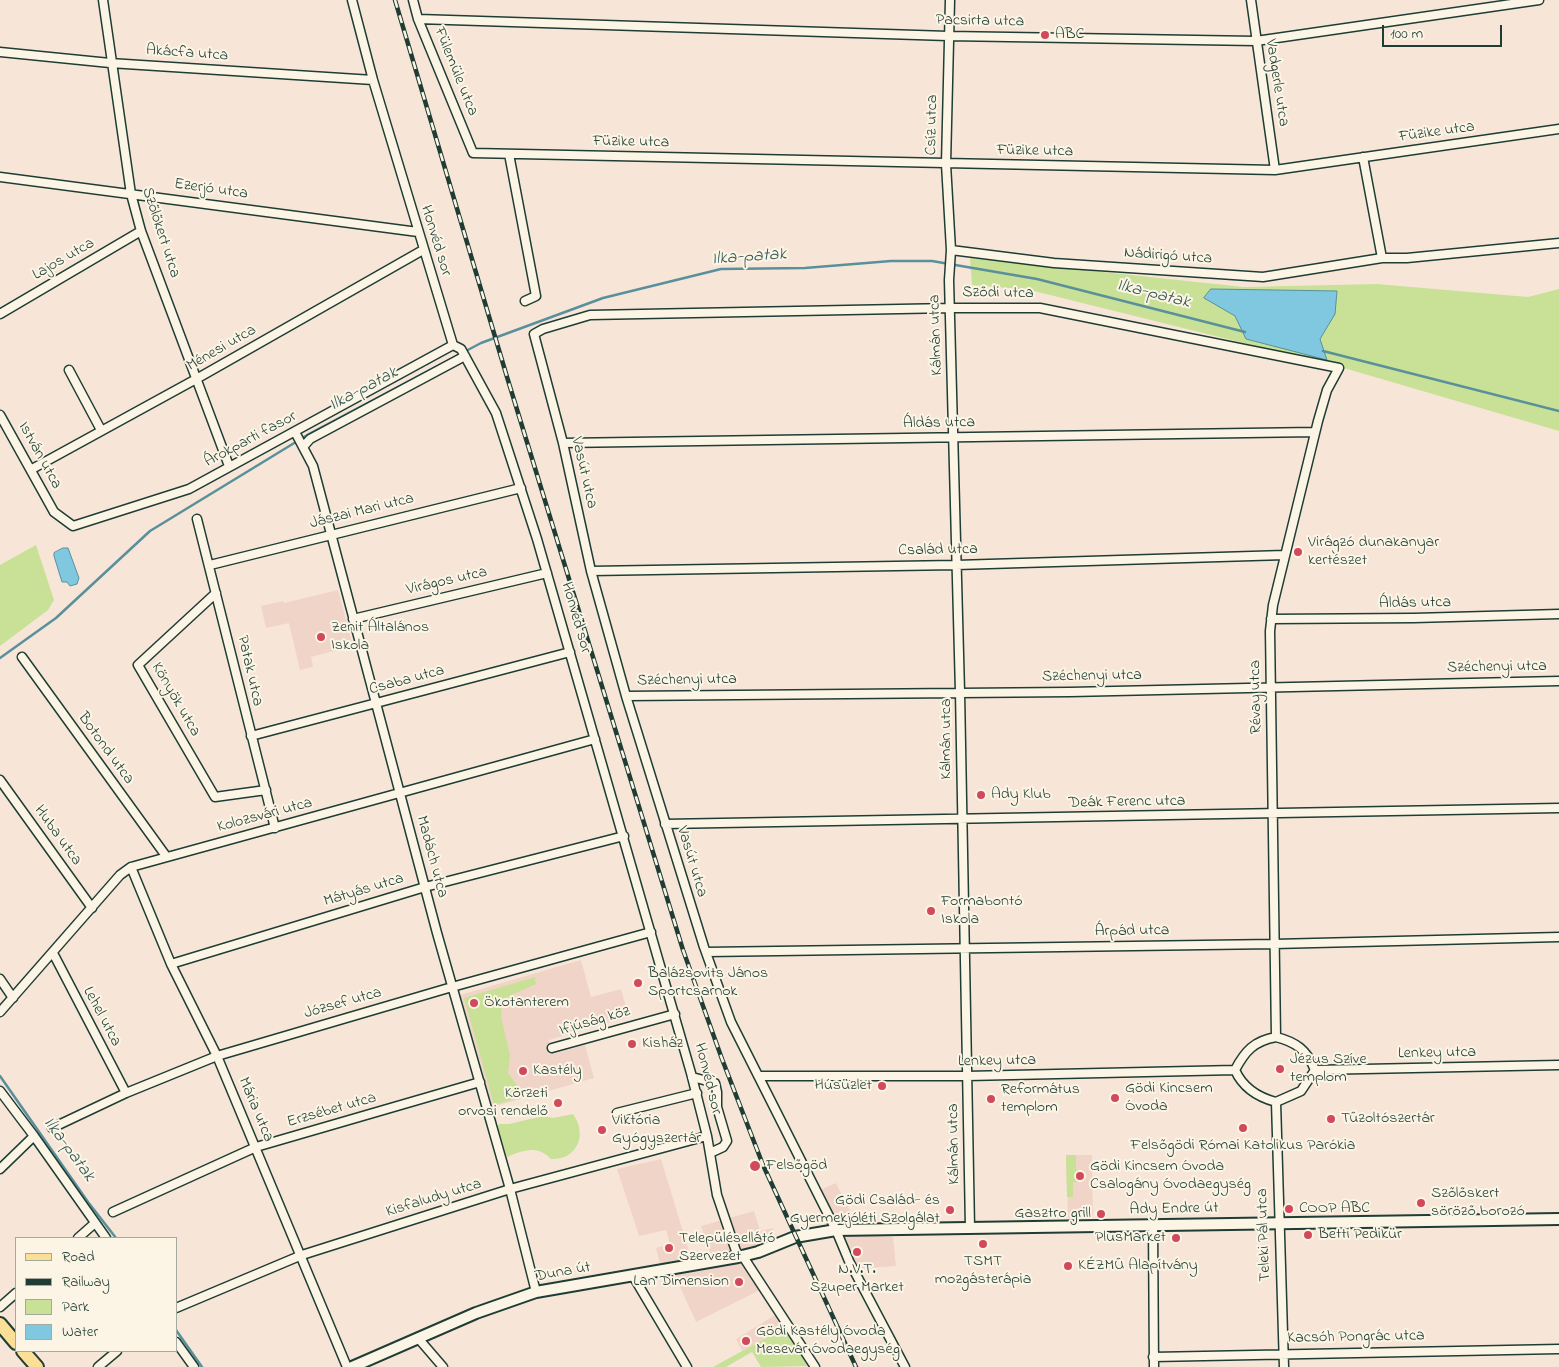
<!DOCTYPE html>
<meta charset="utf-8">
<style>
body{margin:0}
#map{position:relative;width:1559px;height:1367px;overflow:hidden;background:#f7e6d8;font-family:"Indie Flower",sans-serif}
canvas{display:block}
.legend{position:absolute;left:15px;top:1237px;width:162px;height:115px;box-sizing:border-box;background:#fcf5e5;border:1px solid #a4ab9e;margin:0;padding:6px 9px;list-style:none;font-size:15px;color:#1f3d34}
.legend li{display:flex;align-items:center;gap:10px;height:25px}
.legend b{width:25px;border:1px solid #a4ab9e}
.scale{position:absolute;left:1382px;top:25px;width:120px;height:22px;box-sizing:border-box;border:2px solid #1f3d34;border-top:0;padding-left:6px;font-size:15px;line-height:18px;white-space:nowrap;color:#1f3d34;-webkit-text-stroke:4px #fcf5e5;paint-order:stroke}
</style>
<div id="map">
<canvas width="1559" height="1367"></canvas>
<ul class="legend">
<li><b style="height:6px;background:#fbdf96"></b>Road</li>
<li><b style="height:6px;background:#1f3d34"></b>Railway</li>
<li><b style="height:14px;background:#c8e197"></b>Park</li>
<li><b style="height:14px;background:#80c8e0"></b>Water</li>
</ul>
<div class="scale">100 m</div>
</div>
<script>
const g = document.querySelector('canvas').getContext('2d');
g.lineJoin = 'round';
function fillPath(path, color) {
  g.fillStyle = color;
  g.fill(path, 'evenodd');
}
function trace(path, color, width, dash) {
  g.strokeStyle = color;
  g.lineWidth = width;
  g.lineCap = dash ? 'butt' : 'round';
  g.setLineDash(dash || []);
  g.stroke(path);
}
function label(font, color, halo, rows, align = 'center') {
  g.font = font + ' "Indie Flower",sans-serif';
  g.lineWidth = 4;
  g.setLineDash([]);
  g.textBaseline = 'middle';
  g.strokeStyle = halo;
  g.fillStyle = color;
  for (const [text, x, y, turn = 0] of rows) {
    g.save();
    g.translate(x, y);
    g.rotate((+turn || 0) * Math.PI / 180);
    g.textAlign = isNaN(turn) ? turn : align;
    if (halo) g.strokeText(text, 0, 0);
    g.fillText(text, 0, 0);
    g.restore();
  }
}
const built = new Path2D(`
 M338,590L353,646L311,657L313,667L300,670L289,623L266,628L261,606L283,601L284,603Z
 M581,960L591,997L621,989L629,1017L549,1040L554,1054L585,1045L594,1078L492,1107L460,995Z
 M1066,1155H1092L1093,1217L1068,1218Z
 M661,1159L691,1258L660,1264L656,1248L670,1244L666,1230L639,1236L617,1169Z
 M836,1183L862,1235L893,1237L896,1266L855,1269L818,1191Z
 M754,1211L760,1231L773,1228L778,1247L742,1260L760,1290L696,1322L669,1263L711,1256L701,1226Z
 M775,1315L784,1328L742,1351L736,1339Z`);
const green = new Path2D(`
 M970,258L1244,287L1377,284L1528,297L1559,289V431L1344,368L1030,290L972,285Z
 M36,545L54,600L48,610L0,646V565Z
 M535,977L536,984L505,998L502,1003L501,1016L510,1055L508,1073L516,1084L524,1090L525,1096L494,1105L464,998Z
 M573,1114C588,1135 577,1160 551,1159C537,1145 524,1150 507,1157L497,1126L500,1124H509L543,1116L553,1118Z
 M1066,1155H1076V1170H1080V1182H1073V1197H1067Z
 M784,1328L808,1366L761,1367L752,1352L726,1367H713Z`);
const water = new Path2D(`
 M1211,289L1337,291L1335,314L1320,339L1327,360L1246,339L1235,316L1204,298Z
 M63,548H68L79,578L77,584L70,586L67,582H62L54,556V553Z`);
const stream = new Path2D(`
 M1323,351L1559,411
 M0,658L56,618L150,531L309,434L481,343L603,298L721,269L805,268L891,261H932L1037,279L1245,332
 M0,1076L88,1202L116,1238
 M176,1330L202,1367`);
const minor = new Path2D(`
 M103,0L131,194L141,231L229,466
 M352,0L373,80L453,345L461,349L496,413L537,539L691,1073L707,1136L717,1195L738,1257
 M413,0L418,19L473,153L1275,170L1559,129
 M950,0L946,164L951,250L949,280L960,692L970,1228
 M1251,0L1275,170
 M418,19L948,36L1256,41L1539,0
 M0,52L110,63L373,80
 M509,154L536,296L525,301
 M1363,157L1382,258
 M0,177L418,232
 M951,250L1054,263L1263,277L1382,258H1407L1559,243
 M0,314L141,231
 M69,370L101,430
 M0,415L54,512L73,526L189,489L453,345
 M295,432L313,466L437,933L510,1189L536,1292
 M563,443L1315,432
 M303,447L310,439L465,356
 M32,469L198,378L423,250
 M197,519L275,828
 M210,565L521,488
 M591,571L956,565L1285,555
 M216,593L138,665L215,797L266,790
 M353,619L547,573
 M1271,619L1414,618L1559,614
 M22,657L166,856
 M626,696L1070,692L1559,681
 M251,736L570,652
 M0,780L92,908
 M665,824L1559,808
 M131,867L171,964L217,1056L347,1367
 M706,952L1274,944L1559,937
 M53,953L126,1093
 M171,964L425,887L624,836
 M0,979L13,998
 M0,1012L120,875L131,867L595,739
 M1276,1037C1296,1042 1307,1050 1315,1070L1301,1091L1276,1102C1257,1097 1243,1088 1235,1070C1245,1051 1254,1041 1276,1037Z
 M552,1048L675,1014
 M1315,1070L1559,1065
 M759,1076H967L1235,1070
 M692,1077L715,1083L717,1092V1107L727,1141L723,1147L710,1153
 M0,1091L34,1136L106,1238
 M1276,1102L1284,1367
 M617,1113L697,1093
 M52,1128L126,1093L217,1056L452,987L651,932
 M0,1169L34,1136
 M113,1212L256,1147L480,1082
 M1153,1225L1154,1367
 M78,1238L95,1223
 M742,1255L815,1367
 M633,1276L687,1367
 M0,1307L16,1293
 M176,1308L302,1255L510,1189L707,1136
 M418,1338L443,1367
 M176,1342L194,1367
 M1153,1357L1559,1349
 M98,1367L117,1351
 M905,1367L849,1261L836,1230L731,1022L704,947L626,696L591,571L563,443L534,334L543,329L590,315L951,308H1040L1339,368L1327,390L1318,421L1273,605L1270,631L1276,1037`);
const tertiary = new Path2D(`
 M352,1367L476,1313L536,1292L738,1257L758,1252L795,1237L836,1230L1559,1219`);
const primary = new Path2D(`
 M0,1324L16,1343
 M23,1351L37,1367`);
const rail = new Path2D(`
 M395,0L507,377L683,950L722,1059L763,1165L856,1367`);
const markers = [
 [1045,35,5,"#d1495b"],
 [1298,552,5,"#d1495b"],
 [321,637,5,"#d1495b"],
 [981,795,5,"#d1495b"],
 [931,911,5,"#d1495b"],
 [638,983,5,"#d1495b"],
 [474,1003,5,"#d1495b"],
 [632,1044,5,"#d1495b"],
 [1280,1069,5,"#d1495b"],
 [523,1071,5,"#d1495b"],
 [882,1086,5,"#d1495b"],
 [1115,1098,5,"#d1495b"],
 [991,1099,5,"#d1495b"],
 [558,1103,5,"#d1495b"],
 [1331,1119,5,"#d1495b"],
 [1243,1128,5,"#d1495b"],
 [602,1130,5,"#d1495b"],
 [755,1166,6,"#d1495b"],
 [1080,1176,5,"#d1495b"],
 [1421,1203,5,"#d1495b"],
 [1289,1209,5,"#d1495b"],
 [950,1210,5,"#d1495b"],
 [1101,1214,5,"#d1495b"],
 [1308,1235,5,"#d1495b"],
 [1176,1238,5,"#d1495b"],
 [983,1244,5,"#d1495b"],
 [669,1248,5,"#d1495b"],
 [857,1252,5,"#d1495b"],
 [1068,1266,5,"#d1495b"],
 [739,1282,5,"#d1495b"],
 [746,1341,5,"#d1495b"]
];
const streetNames = [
 ["Pacsirta utca",980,22,1],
 ["Akácfa utca",187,54,4],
 ["Fülemüle utca",455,72,68],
 ["Vadgerle utca",1276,83,81],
 ["Csíz utca",933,125,-89],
 ["Füzike utca",1437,133,-8],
 ["Füzike utca",631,143,1],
 ["Füzike utca",1035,152,1],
 ["Ezerjó utca",211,190,8],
 ["Szőlőkert utca",160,233,72],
 ["Honvéd sor",435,241,73],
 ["Nádirigó utca",1168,257,4],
 ["Lajos utca",64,260,-30],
 ["Sződi utca",998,294,1],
 ["Kálmán utca",937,335,-92],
 ["Ménesi utca",222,349,-30],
 ["Áldás utca",939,424,-1],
 ["Árokparti fasor",251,440,-28],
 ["István utca",39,456,61],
 ["Vasút utca",583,473,77],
 ["Jászai Mari utca",362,512,-14],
 ["Család utca",938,551,-1],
 ["Virágos utca",447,582,-13],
 ["Áldás utca",1415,604,-1],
 ["Honvéd sor",575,618,74],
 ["Széchenyi utca",1497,668,-1],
 ["Patak utca",249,671,77],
 ["Széchenyi utca",1092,677,-1],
 ["Csaba utca",407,681,-15],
 ["Széchenyi utca",687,681,-1],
 ["Révay utca",1257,697,-91],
 ["Könyök utca",175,700,60],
 ["Kálmán utca",947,739,-90],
 ["Botond utca",105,749,54],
 ["Deák Ferenc utca",1127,803,-1],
 ["Kolozsvári utca",265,816,-15],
 ["Huba utca",57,836,54],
 ["Madách utca",431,857,75],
 ["Vasút utca",691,862,73],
 ["Mátyás utca",364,891,-17],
 ["Árpád utca",1132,932,-1],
 ["József utca",343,1004,-16],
 ["Lehel utca",101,1017,62],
 ["Ifjúság köz",595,1022,-16],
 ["Lenkey utca",1437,1054,-1],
 ["Lenkey utca",997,1062,-1],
 ["Honvéd sor",707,1079,76],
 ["Mária utca",255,1110,67],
 ["Erzsébet utca",332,1111,-16],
 ["Kálmán utca",955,1144,-91],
 ["Kisfaludy utca",434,1199,-17],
 ["Ady Endre út",1174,1210,-1],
 ["Teleki Pál utca",1265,1235,-92],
 ["Duna út",563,1273,-10],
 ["Kacsóh Pongrác utca",1356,1338,-1]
];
const poiNames = [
 ["ABC",1055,35],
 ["Virágzó dunakanyar",1308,543],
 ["kertészet",1308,561],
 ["Zenit Általános",331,628],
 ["Iskola",331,646],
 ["Ady Klub",991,795],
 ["Formabontó",941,902],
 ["Iskola",941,920],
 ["Balázsovits János",648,974],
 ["Sportcsarnok",648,992],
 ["Ökotanterem",484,1003],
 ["Kisház",642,1044],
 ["Jézus Szíve",1290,1060],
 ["templom",1290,1078],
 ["Kastély",533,1071],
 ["Húsüzlet",872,1086,"right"],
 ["Gödi Kincsem",1125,1089],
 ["Óvoda",1125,1107],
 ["Református",1001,1090],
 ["templom",1001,1108],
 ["Körzeti",548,1094,"right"],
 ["orvosi rendelő",548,1112,"right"],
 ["Tűzoltószertár",1341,1119],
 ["Viktória",612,1121],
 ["Gyógyszertár",612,1139],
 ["Felsőgödi Római Katolikus Parókia",1243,1146,"center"],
 ["Felsőgöd",766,1166],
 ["Gödi Kincsem Óvoda",1090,1167],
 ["Csalogány Óvodaegység",1090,1185],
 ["Szőlőskert",1431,1194],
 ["söröző borozó",1431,1212],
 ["Gödi Család- és",940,1201,"right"],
 ["Gyermekjóléti Szolgálat",940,1219,"right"],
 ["COOP ABC",1299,1209],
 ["Gasztro grill",1091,1214,"right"],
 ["Betti Pedikür",1318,1235],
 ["PlusMarket",1166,1238,"right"],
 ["Településellátó",679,1239],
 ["Szervezet",679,1257],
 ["TSMT",983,1262,"center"],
 ["mozgásterápia",983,1280,"center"],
 ["KÉZMŰ Alapítvány",1078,1266],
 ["N.V.T.",857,1270,"center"],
 ["Szuper Market",857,1288,"center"],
 ["Lan Dimension",729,1282,"right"],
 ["Gödi Kastély Óvoda",756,1332],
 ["Mesevár Óvodaegység",756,1350]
];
const waterNames = [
 ["Ilka-patak",749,258,-4],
 ["Ilka-patak",1153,295,14],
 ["Ilka-patak",364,390,-28],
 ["Ilka-patak",68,1150,54]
];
fillPath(built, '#f1d4c8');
fillPath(green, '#c8e197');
fillPath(water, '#80c8e0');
trace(water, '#59909b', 1);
trace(stream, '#59909b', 2.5);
trace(minor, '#1f3d34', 11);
trace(tertiary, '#1f3d34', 14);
trace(primary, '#1f3d34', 16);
trace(minor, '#fcf5e5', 8);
trace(tertiary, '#fcf5e5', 10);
trace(primary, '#fbdf96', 12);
trace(rail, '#1f3d34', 4.5);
trace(rail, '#fcf5e5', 2.5, [8]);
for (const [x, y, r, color] of markers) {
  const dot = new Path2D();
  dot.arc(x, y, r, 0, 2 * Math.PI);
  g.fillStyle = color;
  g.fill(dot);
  trace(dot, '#fcf5e5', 2);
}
label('16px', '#1f3d34', '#fcf5e5', streetNames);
label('16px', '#1f3d34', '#fcf5e5', poiNames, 'left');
label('italic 18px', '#325956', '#fcf5e5', waterNames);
</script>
